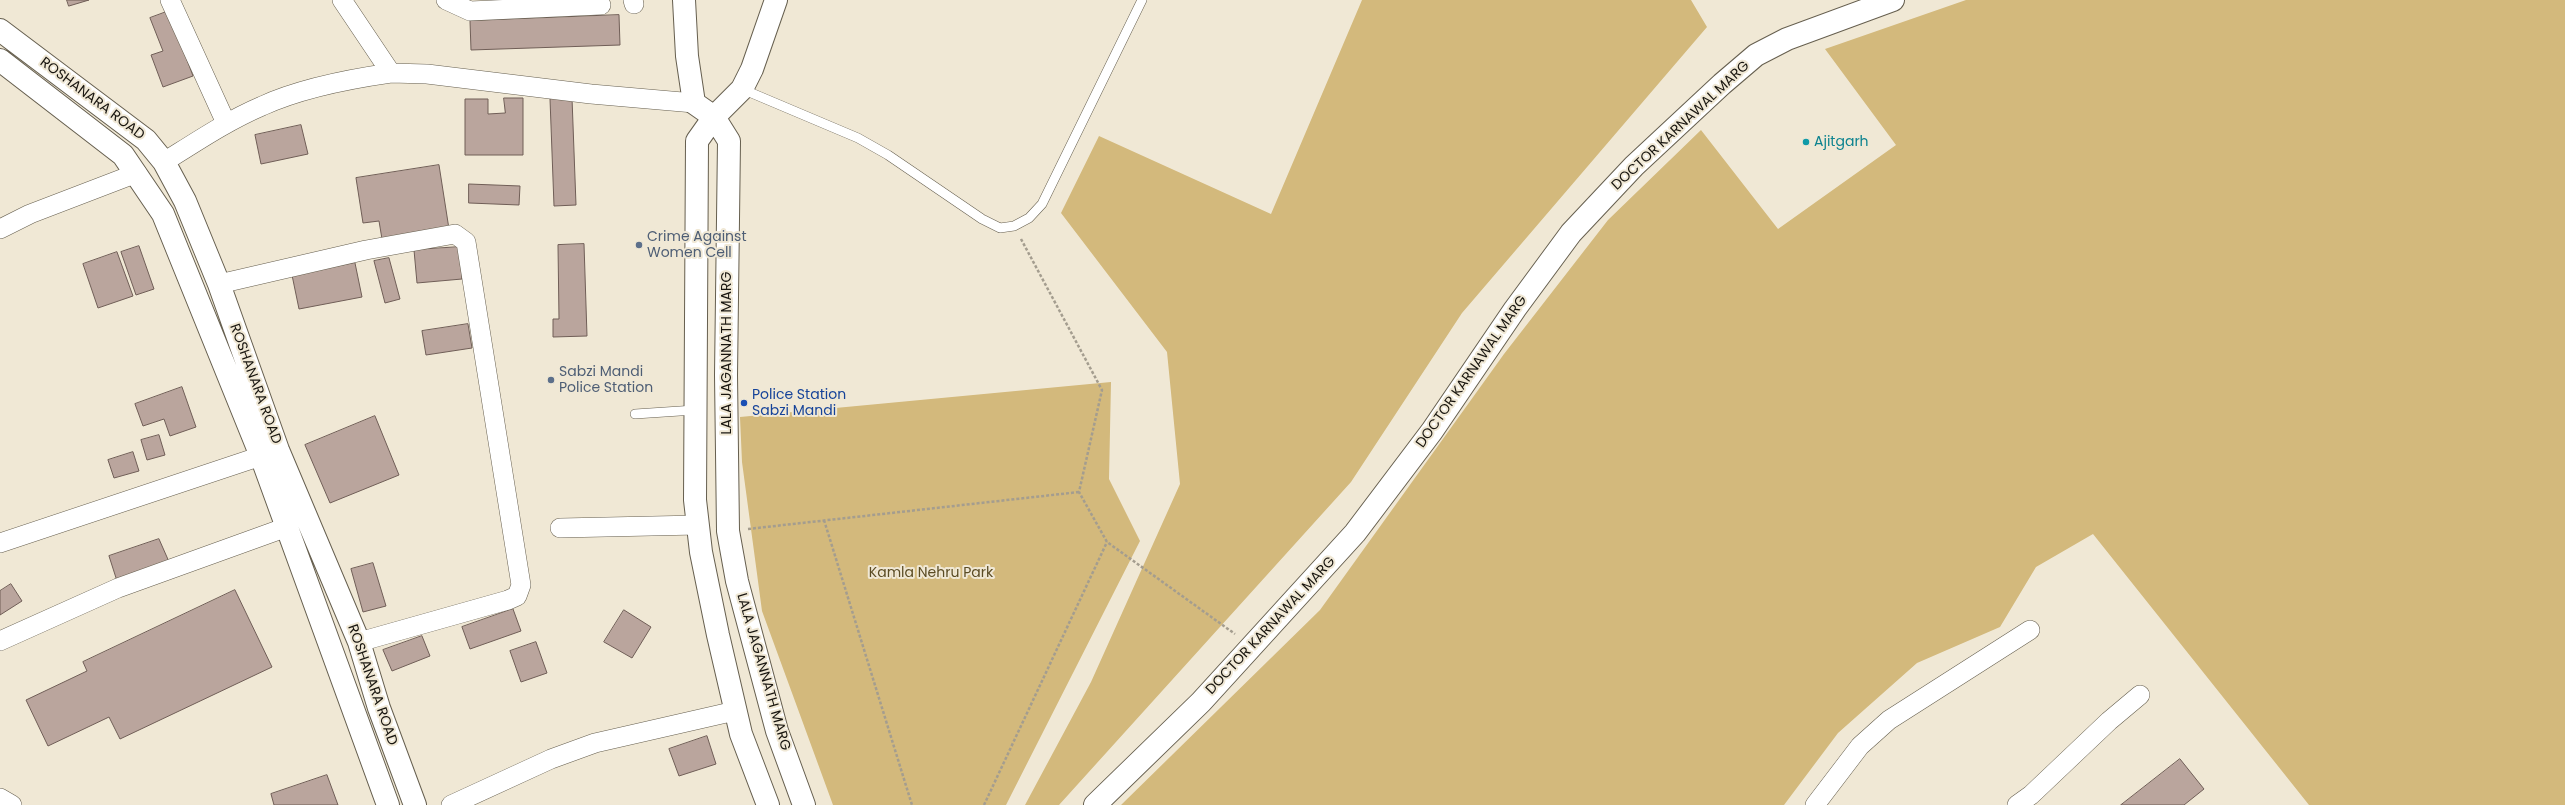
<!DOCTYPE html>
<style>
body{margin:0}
canvas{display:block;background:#f0e8d5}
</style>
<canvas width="2565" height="805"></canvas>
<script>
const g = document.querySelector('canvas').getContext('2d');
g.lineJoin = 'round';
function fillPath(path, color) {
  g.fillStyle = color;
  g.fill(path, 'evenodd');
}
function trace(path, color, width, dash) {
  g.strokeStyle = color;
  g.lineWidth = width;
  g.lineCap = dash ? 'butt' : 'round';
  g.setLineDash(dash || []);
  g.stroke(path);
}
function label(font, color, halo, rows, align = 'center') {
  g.font = font + ' Poppins,sans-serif';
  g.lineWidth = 4;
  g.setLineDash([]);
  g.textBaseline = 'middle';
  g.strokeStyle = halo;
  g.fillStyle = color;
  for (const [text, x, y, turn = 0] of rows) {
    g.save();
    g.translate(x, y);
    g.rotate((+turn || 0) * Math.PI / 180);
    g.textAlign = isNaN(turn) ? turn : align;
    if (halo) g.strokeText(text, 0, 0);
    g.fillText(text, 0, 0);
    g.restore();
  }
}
const green = new Path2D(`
 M1362,0H1691L1707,27L1462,313L1351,482L1059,805H1025L1091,682L1180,484L1167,352L1061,213L1099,136L1271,214Z
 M1966,0H2565V805H2309L2093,534L2036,567L2000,627L1917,663L1838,733L1784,805H1121L1320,610L1504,354L1608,220L1701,130L1778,229L1896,145L1825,49Z
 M1111,382L1109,479L1140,541L1006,805H833L762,611L742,462L740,417Z`);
const building = new Path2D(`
 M67,0H89L69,6Z
 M169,11L193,76L163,87L151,55L163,51L150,18Z
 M619,15L620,45L471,50L470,21Z
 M504,98H523V155H465V99H488V114L505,113Z
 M572,98L576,205L554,206L550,99Z
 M301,125L308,154L261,164L255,135Z
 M439,165L449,229L382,239L379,221L363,223L356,178Z
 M469,184L520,186L519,205L469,203Z
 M584,244L587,336L553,337V319H559L558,245Z
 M139,246L154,289L136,295L121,252Z
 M460,247L462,279L417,283L414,250Z
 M117,252L133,296L98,308L83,264Z
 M389,258L400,299L385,303L374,261Z
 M355,263L362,297L299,309L292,275Z
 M468,324L472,348L426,355L422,331Z
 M182,387L196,427L170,436L164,419L143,426L135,404Z
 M375,416L399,475L330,503L305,445Z
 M159,435L165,455L147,460L141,440Z
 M133,452L139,471L114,478L108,460Z
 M159,539L170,564L117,581L109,556Z
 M373,563L386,606L363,612L351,569Z
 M11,584L22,601L0,615V591Z
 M235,590L272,667L120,739L109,717L48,746L26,700L87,671L83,662Z
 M513,609L521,631L470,649L462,627Z
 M624,610L651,627L632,658L604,642Z
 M422,636L430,656L392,671L383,650Z
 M536,642L547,673L521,682L510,651Z
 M707,736L716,764L679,776L669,749Z
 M2180,759L2204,789L2184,805H2121Z
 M327,775L338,805H274L271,794Z`);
const path = new Path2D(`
 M1021,239L1102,390L1079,492L1107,542L1235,634
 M824,520L912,805
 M748,529L1079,492
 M984,805L1107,542`);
const service = new Path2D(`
 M742,89L858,138L888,155L982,219L1000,228L1014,226L1029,218L1042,204L1142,0
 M635,414L695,410`);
const minor = new Path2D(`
 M170,0L226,123
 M446,0L470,11L601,5
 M633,0L634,4
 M391,73L427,74L591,94L694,103
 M164,162C196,142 227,121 262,106C301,88 349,79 391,73L342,0
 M0,229L30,214L137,173
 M219,284L366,250L455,234L466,242L521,585L517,596L508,600L359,642
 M560,528L698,525
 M0,543L276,451
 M0,641L118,588L287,527
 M0,798L12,805
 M451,805L551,759L595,743L735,711
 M1815,805L1860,746L1889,720L2030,630
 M2017,805L2031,795L2109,721L2140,695`);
const tertiary = new Path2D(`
 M0,30L146,140L164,162L185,201L219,284L278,450L359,642L379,708L415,805
 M0,60L123,155L163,214L261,456L388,805
 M714,117L742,89L752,69L776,0
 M1095,805L1201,702L1355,533L1432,431L1515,309L1571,233L1634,166L1722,84L1756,55L1787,39L1893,0`);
const secondary = new Path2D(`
 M684,0L687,56L694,103L714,117L729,141L726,375L728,531L737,581L777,731L804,805
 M714,117L697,141L695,500L701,552L718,635L741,734L768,805`);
const markers = [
 [1806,142,4,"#0f9aa8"],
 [639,245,4,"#5c6f8a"],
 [551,380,4,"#5c6f8a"],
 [744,403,4,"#1a4fb4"]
];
const streetNames = [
 ["ROSHANARA ROAD",92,99,37],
 ["DOCTOR KARNAWAL MARG",1681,126,-43],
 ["LALA JAGANNATH MARG",727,353,-90],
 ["DOCTOR KARNAWAL MARG",1472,372,-55],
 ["ROSHANARA ROAD",255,384,70],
 ["DOCTOR KARNAWAL MARG",1271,626,-47],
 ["LALA JAGANNATH MARG",763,672,74],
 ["ROSHANARA ROAD",372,685,71]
];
const cultureNames = [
 ["Ajitgarh",1814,142]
];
const serviceNames = [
 ["Crime Against",647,237],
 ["Women Cell",647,253],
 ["Sabzi Mandi",559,372],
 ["Police Station",559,388]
];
const transitNames = [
 ["Police Station",752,395],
 ["Sabzi Mandi",752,411]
];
const parkNames = [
 ["Kamla Nehru Park",931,573]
];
fillPath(green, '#d3b97c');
fillPath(building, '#baa59d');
trace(building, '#705e57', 1);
trace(service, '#665f4f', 10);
trace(minor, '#665f4f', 20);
trace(tertiary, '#665f4f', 24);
trace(secondary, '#665f4f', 24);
trace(path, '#a49d8f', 2.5, [3, 2]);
trace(service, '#fff', 9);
trace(minor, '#fff', 19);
trace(tertiary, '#fff', 22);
trace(secondary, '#fff', 22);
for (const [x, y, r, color] of markers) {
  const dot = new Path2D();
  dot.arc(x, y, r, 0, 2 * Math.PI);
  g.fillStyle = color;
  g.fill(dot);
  trace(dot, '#f0e8d5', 1.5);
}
label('14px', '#18150f', '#f0e8d5', streetNames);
label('14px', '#0d838f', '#f0e8d5', cultureNames, 'left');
label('14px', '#4e5e75', '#f0e8d5', serviceNames, 'left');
label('14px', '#164399', '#f0e8d5', transitNames, 'left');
label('14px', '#5b4c24', '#f0e8d5', parkNames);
</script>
